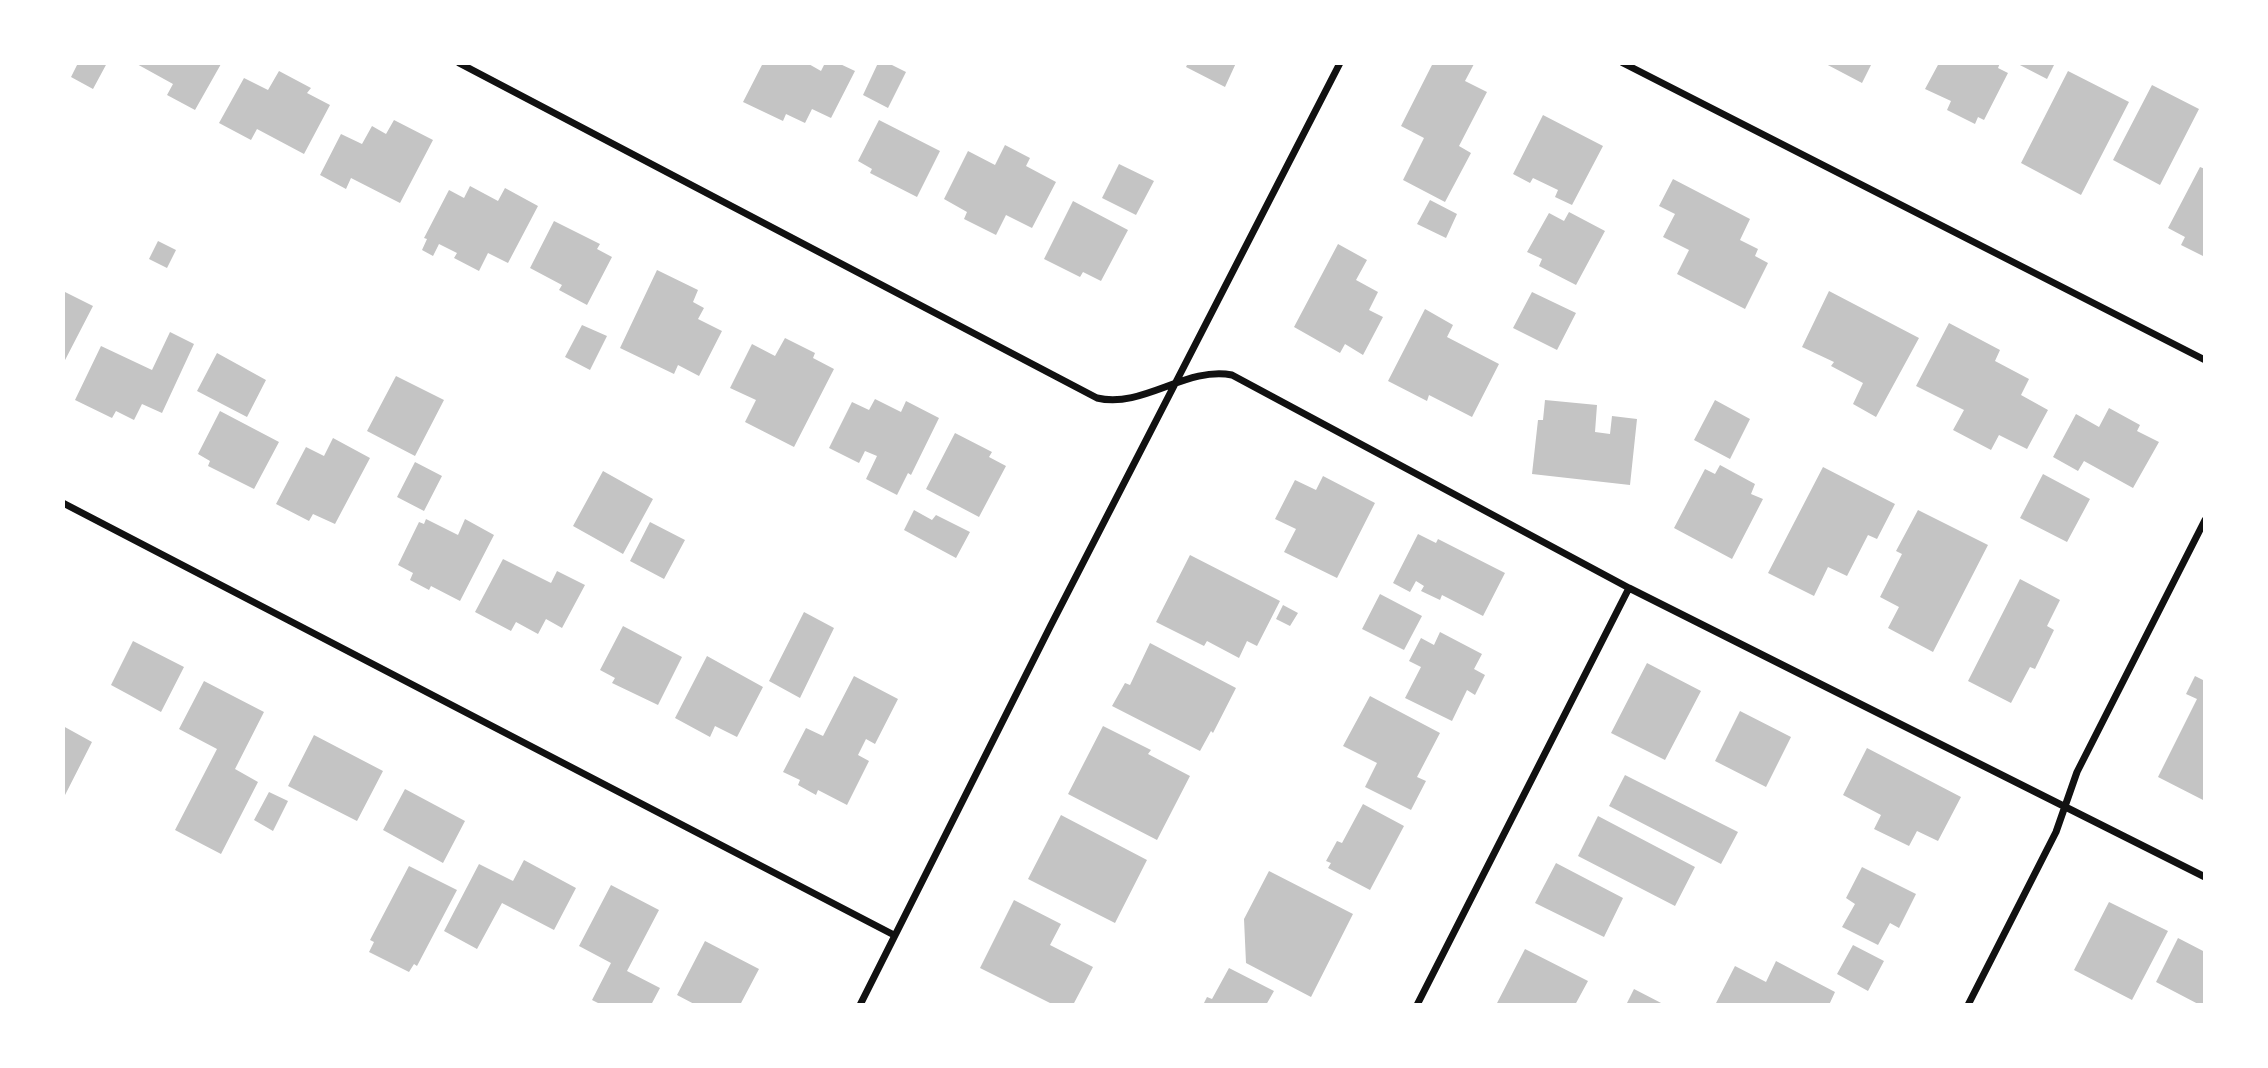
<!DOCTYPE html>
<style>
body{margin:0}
#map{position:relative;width:2268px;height:1068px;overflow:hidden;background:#fff;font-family:Quicksand,sans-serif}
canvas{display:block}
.frame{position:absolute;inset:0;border:65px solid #fff;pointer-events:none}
</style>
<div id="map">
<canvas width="2268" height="1068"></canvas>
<div class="frame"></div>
</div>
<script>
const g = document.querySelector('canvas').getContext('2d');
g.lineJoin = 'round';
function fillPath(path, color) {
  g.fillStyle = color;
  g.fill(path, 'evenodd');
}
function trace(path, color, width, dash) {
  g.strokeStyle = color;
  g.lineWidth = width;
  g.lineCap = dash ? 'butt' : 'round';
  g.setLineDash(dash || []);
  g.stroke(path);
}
const building = new Path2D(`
 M78,63H107L93,89L71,77Z
 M135,63H219L221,64L195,110L167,95L173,84Z
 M763,63H807L821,71L825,63H838L855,71L831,118L812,109L805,123L786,114L783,121L743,102Z
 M878,63H888L906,72L888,108L863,95Z
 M1188,63H1236L1225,87L1186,67Z
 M1433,63L1474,64L1465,81L1487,92L1459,146L1471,153L1445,202L1403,180L1424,138L1401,126Z
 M1824,63H1872L1862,83Z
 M1939,63H2000L1998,68L2008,73L1984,120L1978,117L1975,124L1947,110L1951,101L1925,89Z
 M2016,63H2055L2047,79Z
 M279,71L311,88L307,93L330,105L304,154L257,129L251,140L219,123L244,78L268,90Z
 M2068,71L2129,102L2081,195L2021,163Z
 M2152,85L2199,109L2160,185L2113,160Z
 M1543,115L1603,146L1572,205L1555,197L1558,190L1533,178L1530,183L1513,174Z
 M394,120L433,140L400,203L351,178L346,189L320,175L341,134L362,144L372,126L386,134Z
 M879,120L940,151L917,197L870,173L872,169L858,161Z
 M1005,145L1030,158L1026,166L1056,182L1032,228L1006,215L996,235L964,219L967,212L944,199L968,151L995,165Z
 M1119,164L1154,181L1136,215L1102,198Z
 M2200,167L2205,169V257L2181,245L2185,237L2168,228Z
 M1673,179L1750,219L1740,240L1758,249L1755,256L1768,263L1745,309L1677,274L1689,250L1663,237L1675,214L1659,206Z
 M470,186L498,201L505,188L538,206L508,263L488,253L479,271L454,258L457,253L439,244L433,256L422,250L427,239L424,238L449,190L464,198Z
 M1430,200L1457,214L1446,238L1417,224Z
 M1073,201L1128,230L1101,281L1083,272L1080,277L1044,259Z
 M1569,212L1605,231L1576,285L1539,266L1542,259L1527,252L1549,213L1564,221Z
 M554,221L600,244L597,249L612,257L587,305L559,290L562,285L530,268Z
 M158,241L176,250L167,268L149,259Z
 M1338,244L1367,260L1356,280L1378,292L1369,310L1383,317L1363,355L1345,344L1340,353L1294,327Z
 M657,270L698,290L693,302L704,308L698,319L722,331L699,376L678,365L674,374L620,348Z
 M63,291L93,306L63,364Z
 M1829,291L1919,338L1876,417L1853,404L1863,383L1831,366L1834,362L1802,347Z
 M1532,292L1576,313L1557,350L1513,328Z
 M1425,309L1453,325L1447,337L1499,364L1472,417L1429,395L1427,401L1388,381Z
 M1949,323L2000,350L1995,361L2029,379L2021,395L2048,410L2027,449L1999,435L1991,450L1953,430L1964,410L1916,386Z
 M582,325L607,336L590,370L565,357Z
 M170,332L194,344L162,413L142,404L134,420L116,411L112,418L75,400L101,346L152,370Z
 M785,338L815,353L813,358L834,369L794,447L745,422L756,400L730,388L752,344L775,356Z
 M217,353L266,380L247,417L197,391Z
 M396,376L444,400L415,456L367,431Z
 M875,399L901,412L906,401L939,418L911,475L908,473L897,495L866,479L877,456L865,451L859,463L829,448L852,402L869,410Z
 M1545,400L1597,405L1595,432L1610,434L1612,416L1637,419L1630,485L1532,474L1538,420H1543Z
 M1715,400L1750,419L1730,459L1694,440Z
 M2109,408L2140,425L2137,431L2159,442L2133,488L2084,461L2078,471L2053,457L2076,414L2099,427Z
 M220,411L279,442L254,489L208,466L210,461L198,454Z
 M955,433L992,452L989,457L1006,466L979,517L926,489Z
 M333,438L370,458L335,524L313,514L309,521L276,504L306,447L324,456Z
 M415,462L442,476L424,511L397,497Z
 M1720,465L1755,484L1751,494L1763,499L1732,559L1674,528L1705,469L1715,474Z
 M1823,467L1895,504L1877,539L1868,535L1847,576L1828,567L1814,596L1768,573Z
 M603,471L653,499L623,554L573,526Z
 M2043,474L2090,499L2067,542L2020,518Z
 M1323,476L1375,503L1337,578L1284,552L1296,529L1275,519L1295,480L1316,490Z
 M914,510L932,520L936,515L970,532L956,558L904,530Z
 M1918,510L1988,545L1933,652L1888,628L1899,607L1880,597L1902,554L1896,551Z
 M426,519L458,535L465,519L494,535L460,601L431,586L429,590L410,580L413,573L398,565L419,522L424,524Z
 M650,522L685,540L664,579L630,561Z
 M1418,534L1436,543L1438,539L1505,573L1483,616L1442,595L1440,600L1421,591L1424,586L1416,581L1410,592L1393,583Z
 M1190,555L1280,601L1257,646L1247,641L1239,658L1207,641L1204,646L1156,622Z
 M503,559L551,583L557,571L585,585L562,628L546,619L538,634L516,622L511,631L475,612Z
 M2020,579L2060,600L2047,626L2054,630L2035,669L2030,667L2011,703L1968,681Z
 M1380,594L1422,616L1404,650L1362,629Z
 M1283,605L1298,613L1290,626L1276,619Z
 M804,612L834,628L800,698L769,681Z
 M623,626L682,657L658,705L612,683L615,678L600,670Z
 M1440,632L1482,654L1474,669L1485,675L1475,695L1467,690L1452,721L1405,698L1421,667L1409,661L1421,638L1434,645Z
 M133,641L184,667L161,712L111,685Z
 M1150,643L1236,688L1213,733L1211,731L1200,751L1112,706L1125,683L1130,685Z
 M707,656L763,687L737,737L715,726L710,737L675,718Z
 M1647,663L1701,691L1665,760L1611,733Z
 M854,676L898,699L875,744L866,739L858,755L869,761L847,805L818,790L816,795L798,785L800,780L783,772L806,728L823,736Z
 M2195,676L2205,681V801L2158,777L2197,699L2186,694Z
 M204,681L264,712L235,769L258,782L221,854L175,830L217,749L179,729Z
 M1370,696L1440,733L1417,777L1426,781L1411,810L1365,787L1377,763L1343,746Z
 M1740,711L1791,737L1766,787L1715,761Z
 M63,726L92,742L63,799Z
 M1103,726L1151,750L1148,754L1190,776L1157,840L1068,794Z
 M314,735L383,771L357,821L288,786Z
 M1867,748L1961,797L1938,841L1917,831L1909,846L1874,829L1881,815L1843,795Z
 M1625,775L1738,832L1721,864L1609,806Z
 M405,789L465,821L443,863L383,830Z
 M269,792L288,801L273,831L254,820Z
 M1363,804L1404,826L1370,890L1328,868L1331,863L1326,861L1337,841L1342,843Z
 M1061,815L1147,860L1115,923L1028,879Z
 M1598,816L1695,867L1675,906L1578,856Z
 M524,860L576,888L554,930L502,903L477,949L444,931L479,864L513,881Z
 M1556,863L1623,898L1604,937L1535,903Z
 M409,866L457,890L417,966L414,964L409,972L369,952L374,942L370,940Z
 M1862,867L1916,894L1899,928L1890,923L1878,945L1842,927L1855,904L1846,898Z
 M1269,871L1353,914L1311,997L1246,963L1244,919Z
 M611,885L659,910L627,971L660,988L651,1005H602L592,1000L611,963L579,946Z
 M1014,900L1061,924L1050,945L1093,967L1073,1005H1054L980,968Z
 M2109,902L2168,931L2132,1000L2074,970Z
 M2178,938L2205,952V1005H2200L2156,982Z
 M705,941L759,969L740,1005H696L677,995Z
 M1853,945L1884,961L1868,991L1837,974Z
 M1525,949L1588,981L1575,1005H1496Z
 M1776,961L1835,992L1829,1005H1715L1735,966L1766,982Z
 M1229,968L1274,991L1266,1005H1203L1207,997L1212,999Z
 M1634,989L1665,1005H1626Z`);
const minor = new Path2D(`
 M459,63L1097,398C1143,409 1186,366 1232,375L1629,588L2205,877
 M1623,63L2205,360
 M63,503L894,935
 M860,1005L1051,625L1340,63
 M1417,1005L1629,588
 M1968,1005L2056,832L2077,772L2205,520`);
fillPath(building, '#c4c4c4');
trace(minor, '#111', 7);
</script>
